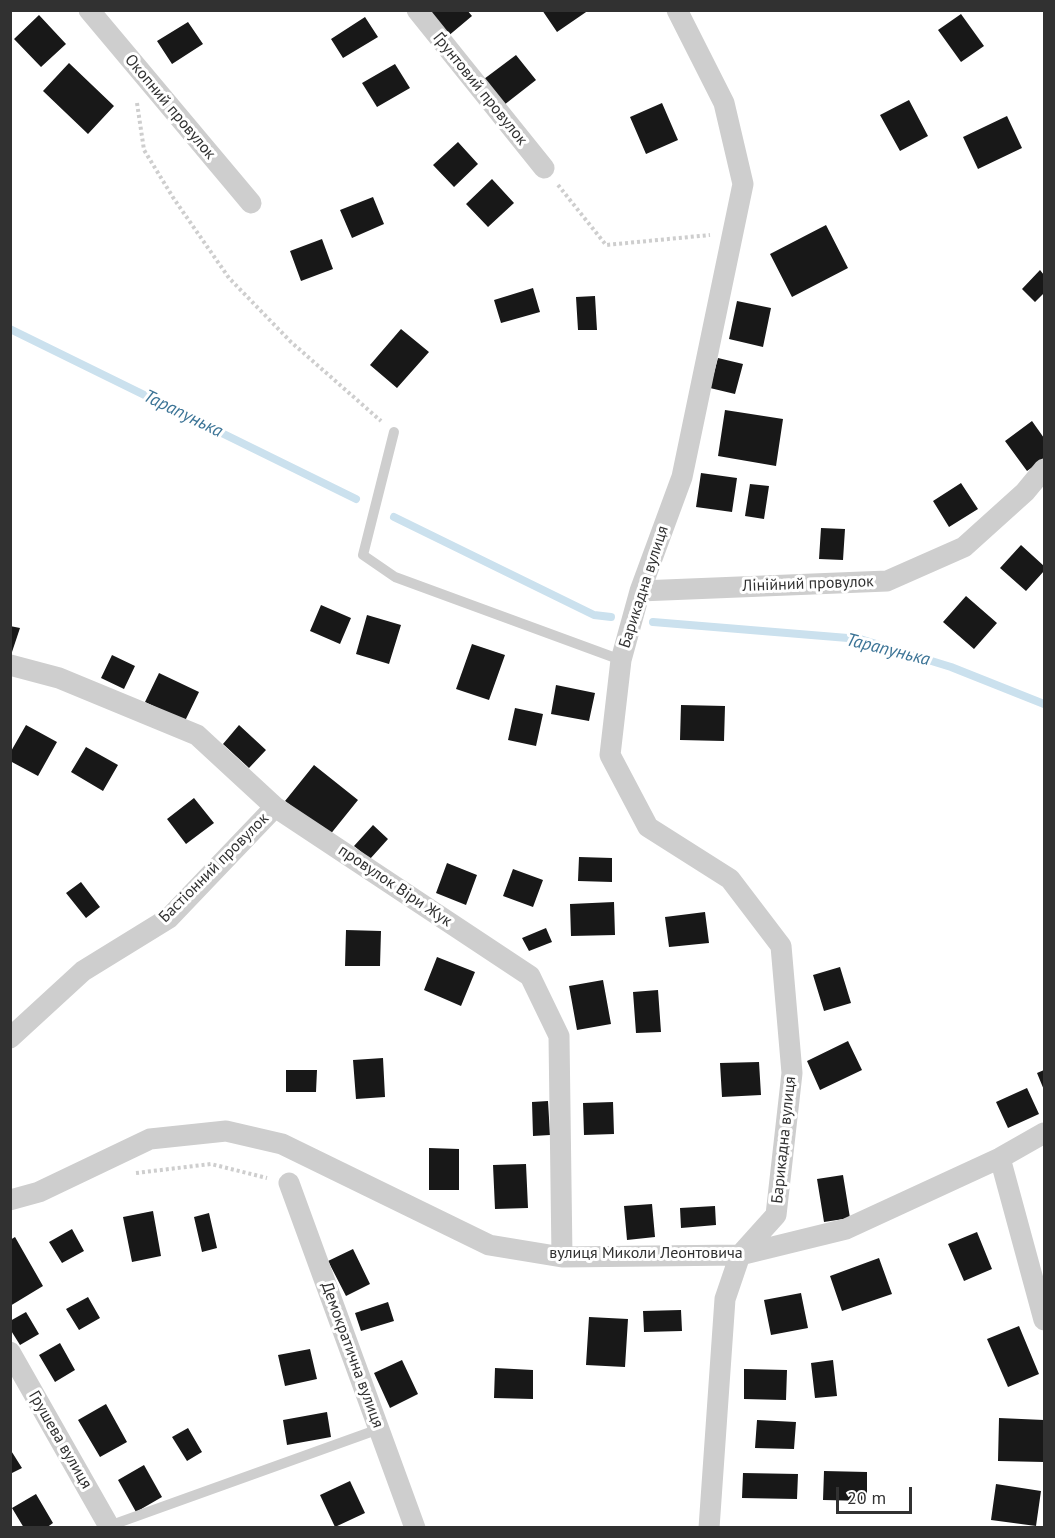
<!DOCTYPE html>
<meta charset="utf-8">
<style>
body{margin:0}
#map{position:relative;width:1055px;height:1538px;overflow:hidden;background:#fff;font-family:"PT Sans",sans-serif}
canvas{display:block}
.frame{position:absolute;inset:0;border:12px solid #313131;pointer-events:none}
.scale{position:absolute;left:836px;top:1487px;width:76px;height:27px;box-sizing:border-box;border:3px solid #313131;border-top:0;padding-left:8px;font-size:18px;line-height:21px;white-space:nowrap;color:#313131;-webkit-text-stroke:4px #fff;paint-order:stroke}
</style>
<div id="map">
<canvas width="1055" height="1538"></canvas>
<div class="frame"></div>
<div class="scale">20 m</div>
</div>
<script>
const g = document.querySelector('canvas').getContext('2d');
g.lineJoin = 'round';
function trace(path, color, width, dash) {
  g.strokeStyle = color;
  g.lineWidth = width;
  g.lineCap = dash ? 'butt' : 'round';
  g.setLineDash(dash || []);
  g.stroke(path);
}
function fillPath(path, color) {
  g.fillStyle = color;
  g.fill(path, 'evenodd');
}
function label(font, color, halo, rows, align = 'center') {
  g.font = font + ' "PT Sans",sans-serif';
  g.lineWidth = 6;
  g.setLineDash([]);
  g.textBaseline = 'middle';
  g.strokeStyle = halo;
  g.fillStyle = color;
  for (const [text, x, y, turn = 0] of rows) {
    g.save();
    g.translate(x, y);
    g.rotate((+turn || 0) * Math.PI / 180);
    g.textAlign = isNaN(turn) ? turn : align;
    if (halo) g.strokeText(text, 0, 0);
    g.fillText(text, 0, 0);
    g.restore();
  }
}
const stream = new Path2D(`
 M10,329L356,499
 M394,517L594,615L611,617
 M653,622L860,639L951,667L1044,704`);
const building = new Path2D(`
 M425,10H467L472,16L447,37Z
 M542,10H589L557,32Z
 M961,14L984,46L961,62L938,30Z
 M39,15L66,44L41,67L14,39Z
 M365,17L378,37L343,58L331,39Z
 M188,22L203,44L172,64L157,41Z
 M516,55L536,80L504,105L484,79Z
 M69,63L114,106L88,134L43,91Z
 M395,64L410,88L377,107L362,83Z
 M909,100L928,136L900,151L880,115Z
 M662,103L678,140L646,154L630,117Z
 M1007,116L1022,148L978,169L963,137Z
 M458,142L478,164L454,187L433,165Z
 M492,179L514,203L488,227L466,204Z
 M373,197L384,224L352,238L340,210Z
 M826,225L848,268L792,297L770,254Z
 M322,239L333,269L301,281L290,251Z
 M1040,270L1044,275V293L1035,302L1022,289Z
 M533,288L540,312L501,323L494,300Z
 M595,296L597,330H578L576,297Z
 M737,301L771,308L763,347L729,339Z
 M401,329L429,352L397,388L370,365Z
 M718,358L743,364L735,394L710,388Z
 M725,410L783,419L776,466L718,456Z
 M1032,421L1044,438V459L1027,471L1005,441Z
 M701,473L737,478L732,512L696,507Z
 M961,483L978,509L949,527L933,501Z
 M750,484L769,486L764,519L745,516Z
 M821,528L845,529L843,560L819,559Z
 M1021,545L1044,566V571L1026,591L1000,568Z
 M966,596L997,623L974,649L943,622Z
 M321,605L351,618L340,644L310,631Z
 M367,615L401,625L389,664L356,654Z
 M10,626L20,628L11,655H10Z
 M472,644L505,655L489,700L456,689Z
 M112,655L135,666L124,689L101,678Z
 M159,673L199,692L185,721L145,702Z
 M556,685L595,693L589,721L551,714Z
 M681,705L725,706L724,741L680,740Z
 M515,708L543,714L536,746L508,740Z
 M26,725L57,742L38,776L10,761V753Z
 M239,725L266,750L249,768L223,744Z
 M86,747L118,765L103,791L71,772Z
 M314,765L358,800L329,836L285,801Z
 M194,798L214,823L186,844L167,819Z
 M373,825L388,839L370,859L354,846Z
 M579,857L612,858V882L578,881Z
 M447,863L477,875L466,905L436,893Z
 M513,869L543,880L533,907L503,896Z
 M81,882L100,907L86,918L66,893Z
 M614,902L615,935L571,936L570,904Z
 M705,912L709,943L669,947L665,917Z
 M546,928L552,942L529,951L522,938Z
 M346,930L381,931L380,966H345Z
 M437,957L475,972L461,1006L424,990Z
 M840,967L851,1003L824,1011L813,975Z
 M603,980L611,1024L577,1030L569,986Z
 M658,990L661,1032L636,1033L633,992Z
 M848,1041L862,1070L820,1090L807,1061Z
 M383,1058L385,1097L356,1099L353,1060Z
 M759,1062L761,1095L722,1097L720,1063Z
 M286,1070H317L316,1092H286Z
 M1044,1070V1090L1037,1073Z
 M1027,1088L1039,1114L1008,1128L996,1102Z
 M548,1101L550,1135L533,1136L532,1102Z
 M613,1102L614,1134L584,1135L583,1103Z
 M429,1148L459,1149V1190H429Z
 M526,1164L528,1208L495,1209L493,1165Z
 M843,1175L850,1218L824,1222L817,1179Z
 M652,1204L655,1237L627,1240L624,1206Z
 M715,1206L716,1225L681,1228L680,1208Z
 M153,1211L161,1256L132,1262L123,1217Z
 M209,1213L217,1248L202,1252L194,1217Z
 M72,1229L84,1251L62,1263L49,1242Z
 M977,1232L992,1269L964,1281L948,1244Z
 M15,1237L43,1286L10,1306V1240Z
 M353,1249L370,1284L346,1296L328,1261Z
 M879,1258L892,1294L842,1311L830,1276Z
 M801,1293L808,1328L771,1335L764,1300Z
 M88,1297L100,1318L79,1330L66,1309Z
 M388,1302L394,1321L361,1331L355,1313Z
 M681,1310L682,1331L644,1332L643,1311Z
 M26,1312L39,1334L20,1345L10,1329V1321Z
 M589,1317L628,1319L625,1367L586,1365Z
 M1019,1326L1039,1374L1008,1387L987,1339Z
 M60,1343L75,1370L55,1382L39,1355Z
 M310,1349L317,1379L285,1386L278,1355Z
 M402,1360L418,1394L390,1408L374,1373Z
 M833,1360L837,1396L815,1398L811,1363Z
 M495,1368L533,1370V1399L494,1398Z
 M744,1369L787,1370L786,1400L744,1399Z
 M106,1404L127,1442L100,1457L78,1420Z
 M327,1412L331,1437L287,1445L283,1420Z
 M999,1418L1044,1420V1462L998,1461Z
 M757,1420L796,1422L794,1449L755,1448Z
 M188,1428L202,1452L187,1461L172,1437Z
 M10,1449L22,1468L10,1474Z
 M144,1465L162,1497L136,1512L118,1480Z
 M824,1471L867,1472V1501L823,1500Z
 M743,1473L798,1474L797,1499L742,1498Z
 M350,1481L365,1513L335,1527L320,1495Z
 M996,1484L1041,1491L1036,1526L991,1520Z
 M36,1494L53,1523L46,1528H24L12,1508Z`);
const path = new Path2D(`
 M137,103L144,150L174,199L229,278L291,342L381,421
 M558,185L606,245L710,235
 M136,1173L211,1164L267,1178`);
const service = new Path2D(`
 M394,432L363,555L395,577L621,660
 M109,1526L379,1429`);
const minor = new Path2D(`
 M89,10L251,203
 M417,10L544,168
 M677,10L724,103L743,184L682,477L640,591L621,660L610,755L648,827L730,879L781,946L792,1073L776,1215L740,1255L725,1299L709,1528
 M640,591L887,581L964,547L1025,492L1044,469
 M10,665L59,678L197,735L275,807L530,976L559,1036L562,1257
 M10,1038L83,971L169,918L275,807
 M1000,1158L1044,1320
 M289,1183L415,1528
 M10,1200L39,1192L150,1139L226,1131L282,1144L489,1245L562,1257L740,1255L846,1229L1000,1158L1044,1133
 M10,1352L110,1528`);
const streetNames = [
 ["Ґрунтовий провулок",480,89,51],
 ["Окопний провулок",170,107,50],
 ["Лінійний провулок",808,584,-2],
 ["Барикадна вулиця",644,587,-72],
 ["Бастіонний провулок",214,868,-45],
 ["провулок Віри Жук",395,886,34],
 ["Барикадна вулиця",784,1140,-84],
 ["вулиця Миколи Леонтовича",646,1253],
 ["Демократична вулиця",352,1355,70],
 ["Грушева вулиця",60,1440,60]
];
const waterNames = [
 ["Тарапунька",183,414,26],
 ["Тарапунька",888,650,14]
];
trace(stream, '#cbe1ee', 8);
fillPath(building, '#181818');
trace(path, '#cecece', 4, [3, 3]);
trace(service, '#cecece', 10);
trace(minor, '#cecece', 21);
label('16px', '#313131', '#fff', streetNames);
label('italic 18px', '#3c7496', '#fff', waterNames);
</script>
